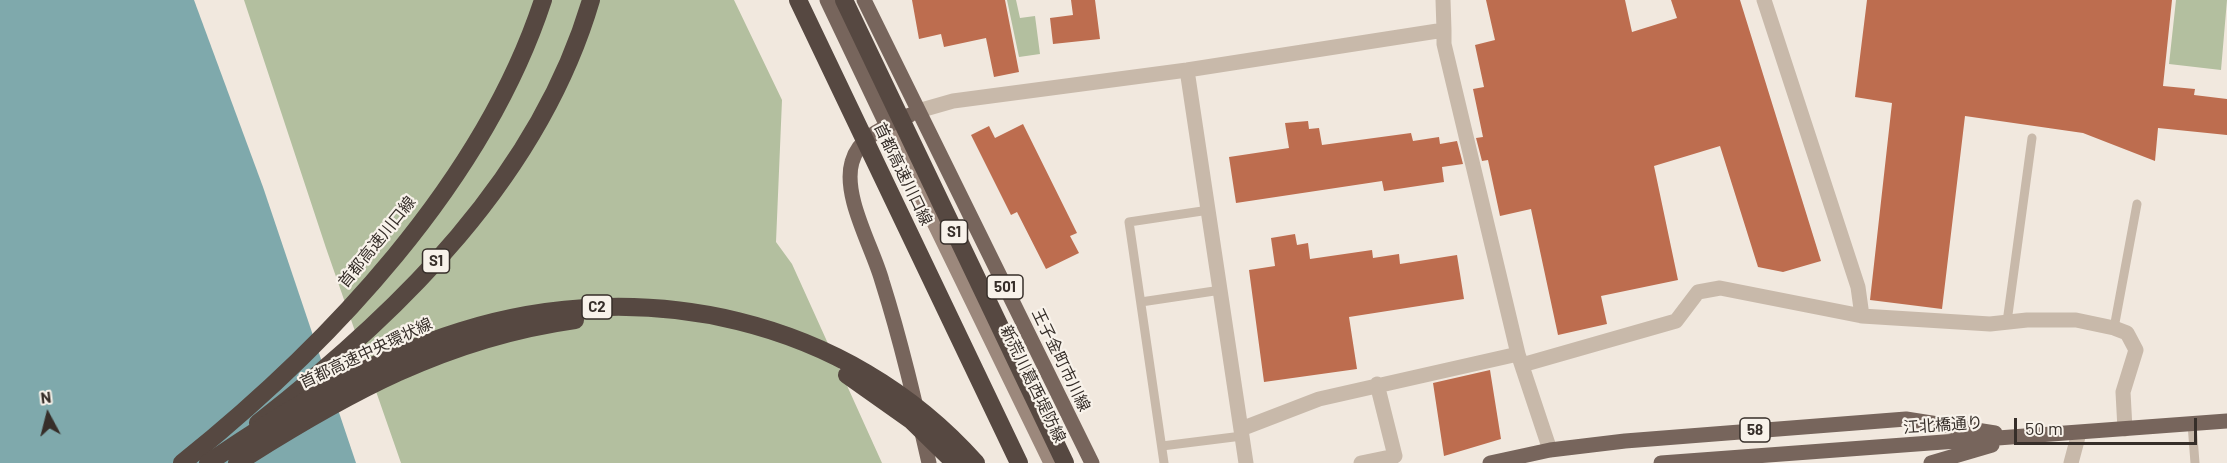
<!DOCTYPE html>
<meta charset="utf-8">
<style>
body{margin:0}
#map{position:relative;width:2227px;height:463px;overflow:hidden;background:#f1e8de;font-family:Barlow,sans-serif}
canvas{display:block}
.north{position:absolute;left:18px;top:385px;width:60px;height:60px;-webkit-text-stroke:4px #f8f2ea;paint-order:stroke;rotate:353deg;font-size:16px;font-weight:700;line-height:24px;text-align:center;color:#362e29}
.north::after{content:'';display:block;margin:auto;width:21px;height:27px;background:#362e29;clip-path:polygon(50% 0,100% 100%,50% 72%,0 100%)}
.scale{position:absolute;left:2014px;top:418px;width:183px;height:27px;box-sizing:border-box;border:3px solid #362e29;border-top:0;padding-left:8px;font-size:18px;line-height:21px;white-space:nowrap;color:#362e29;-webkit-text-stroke:4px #f8f2ea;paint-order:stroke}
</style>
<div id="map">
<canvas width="2227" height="463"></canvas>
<div class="north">N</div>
<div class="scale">50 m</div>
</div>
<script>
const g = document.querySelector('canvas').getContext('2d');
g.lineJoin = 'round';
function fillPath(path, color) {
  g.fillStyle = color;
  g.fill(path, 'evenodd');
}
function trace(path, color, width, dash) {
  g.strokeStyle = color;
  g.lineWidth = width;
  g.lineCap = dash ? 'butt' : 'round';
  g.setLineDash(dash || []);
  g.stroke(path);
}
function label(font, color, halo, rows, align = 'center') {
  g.font = font + ' Barlow,"Noto Sans JP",sans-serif';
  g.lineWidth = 4.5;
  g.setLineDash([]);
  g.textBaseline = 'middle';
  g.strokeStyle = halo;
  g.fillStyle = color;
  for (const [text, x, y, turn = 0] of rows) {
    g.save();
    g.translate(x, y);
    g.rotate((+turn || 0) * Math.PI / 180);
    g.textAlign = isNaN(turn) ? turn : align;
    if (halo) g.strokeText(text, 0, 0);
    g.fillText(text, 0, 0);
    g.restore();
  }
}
const green = new Path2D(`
 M244,0H734L782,100L776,242L792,264L882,463H401L326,248Z
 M1007,0H1016L1020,18L1035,16L1040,54L1019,57Z
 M2176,0H2227L2221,70L2169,64Z`);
const water = new Path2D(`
 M0,0H194L263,187L356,463H0Z`);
const building = new Path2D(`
 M912,0H1005L1019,72L994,77L986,38L944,47L941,34L919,39Z
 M1071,0H1095L1100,39L1053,44L1050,18L1073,15Z
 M1486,0H1625L1632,32L1677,18L1671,0H1740L1821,261L1783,272L1758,267L1720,146L1654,166L1678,280L1601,296L1607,324L1558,335L1531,209L1500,216L1488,160L1482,161L1476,138L1483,137L1473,89L1484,87L1475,45L1495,40Z
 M1867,0H2172L2163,86L2195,89L2194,95L2227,99V135L2158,128L2155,161L2083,133L1965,116L1942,309L1870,300L1892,103L1855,97Z
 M1308,121L1309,129L1319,128L1322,145L1411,133L1413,141L1439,137L1440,144L1457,141L1463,164L1442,167L1444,182L1384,191L1382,181L1236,203L1229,157L1289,148L1285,123Z
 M1023,124L1077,233L1070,236L1079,253L1046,269L1017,212L1011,215L971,135L989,126L995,138Z
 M1295,234L1297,245L1308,243L1310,259L1372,250L1373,258L1399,254L1400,264L1457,255L1464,299L1349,317L1357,369L1264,382L1249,270L1275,266L1271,238Z
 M1490,370L1501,439L1444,456L1433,383Z`);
const service = new Path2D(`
 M1141,302L1221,290
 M2007,322L2032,138
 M2114,328L2137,204
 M2192,424L2195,463
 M1162,446L1242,436
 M1164,463L1129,222L1209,210`);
const minor = new Path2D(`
 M1764,0L1858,287L1862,316
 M1444,30V44L1518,354L1550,450
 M1187,70L1246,463
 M918,111L953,101L1187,70L1444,30L1443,0
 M1522,365L1676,321L1698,292L1720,288L1862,316L1990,324L2027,320H2076L2114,328L2127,333L2136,350L2123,392L2125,429
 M1241,429L1319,399L1518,354
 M1361,463L1395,456L1377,384
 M2071,463L2079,433`);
const secondary = new Path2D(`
 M887,126L1051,463`);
const primary = new Path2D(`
 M827,0L887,126
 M864,0L1092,463
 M910,115C887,126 859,136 852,162C842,196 873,248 882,281C901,341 915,402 929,463
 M1490,463L1550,450L1625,441L1906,419L1995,433
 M1661,463L2227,421
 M1931,463L1992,445`);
const motorway = new Path2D(`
 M258,423C400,312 539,177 591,0
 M182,463C329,345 483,183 543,0`);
const motorwayBridge = new Path2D(`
 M798,0L1019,463
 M844,0L1065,463
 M847,375L912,421L955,463
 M208,463C285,410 371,359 461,331C643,274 847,318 976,463
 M237,463C345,394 446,338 575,320`);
const shields = [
 [954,232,27],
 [436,261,27],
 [1005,287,36],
 [597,307,30],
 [1755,430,30]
];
const shieldNames = [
 ["S1",954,232],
 ["S1",436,261],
 ["501",1005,287],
 ["C2",597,307],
 ["58",1755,430]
];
const streetNames = [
 ["首都高速川口線",903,174,64],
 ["首都高速川口線",377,242,-51],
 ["首都高速中央環状線",366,353,-25],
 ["王子金町市川線",1061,360,64],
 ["新荒川葛西堤防線",1033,384,64],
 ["江北橋通り",1943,425,-4]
];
fillPath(green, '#b3bf9f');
fillPath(water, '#7fa9ac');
fillPath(building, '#bd6d4f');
trace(service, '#c8b9aa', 9);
trace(minor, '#c8b9aa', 15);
trace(secondary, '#9c887c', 15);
trace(primary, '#77655c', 15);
trace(motorway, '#564841', 18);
trace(motorwayBridge, '#564841', 18);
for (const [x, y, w] of shields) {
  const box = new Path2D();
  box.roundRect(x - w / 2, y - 12, w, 24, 4.5);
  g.fillStyle = '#f8f2ea';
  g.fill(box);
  trace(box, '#362e29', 1.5);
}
label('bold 15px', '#362e29', null, shieldNames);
label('16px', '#362e29', '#f8f2ea', streetNames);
</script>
